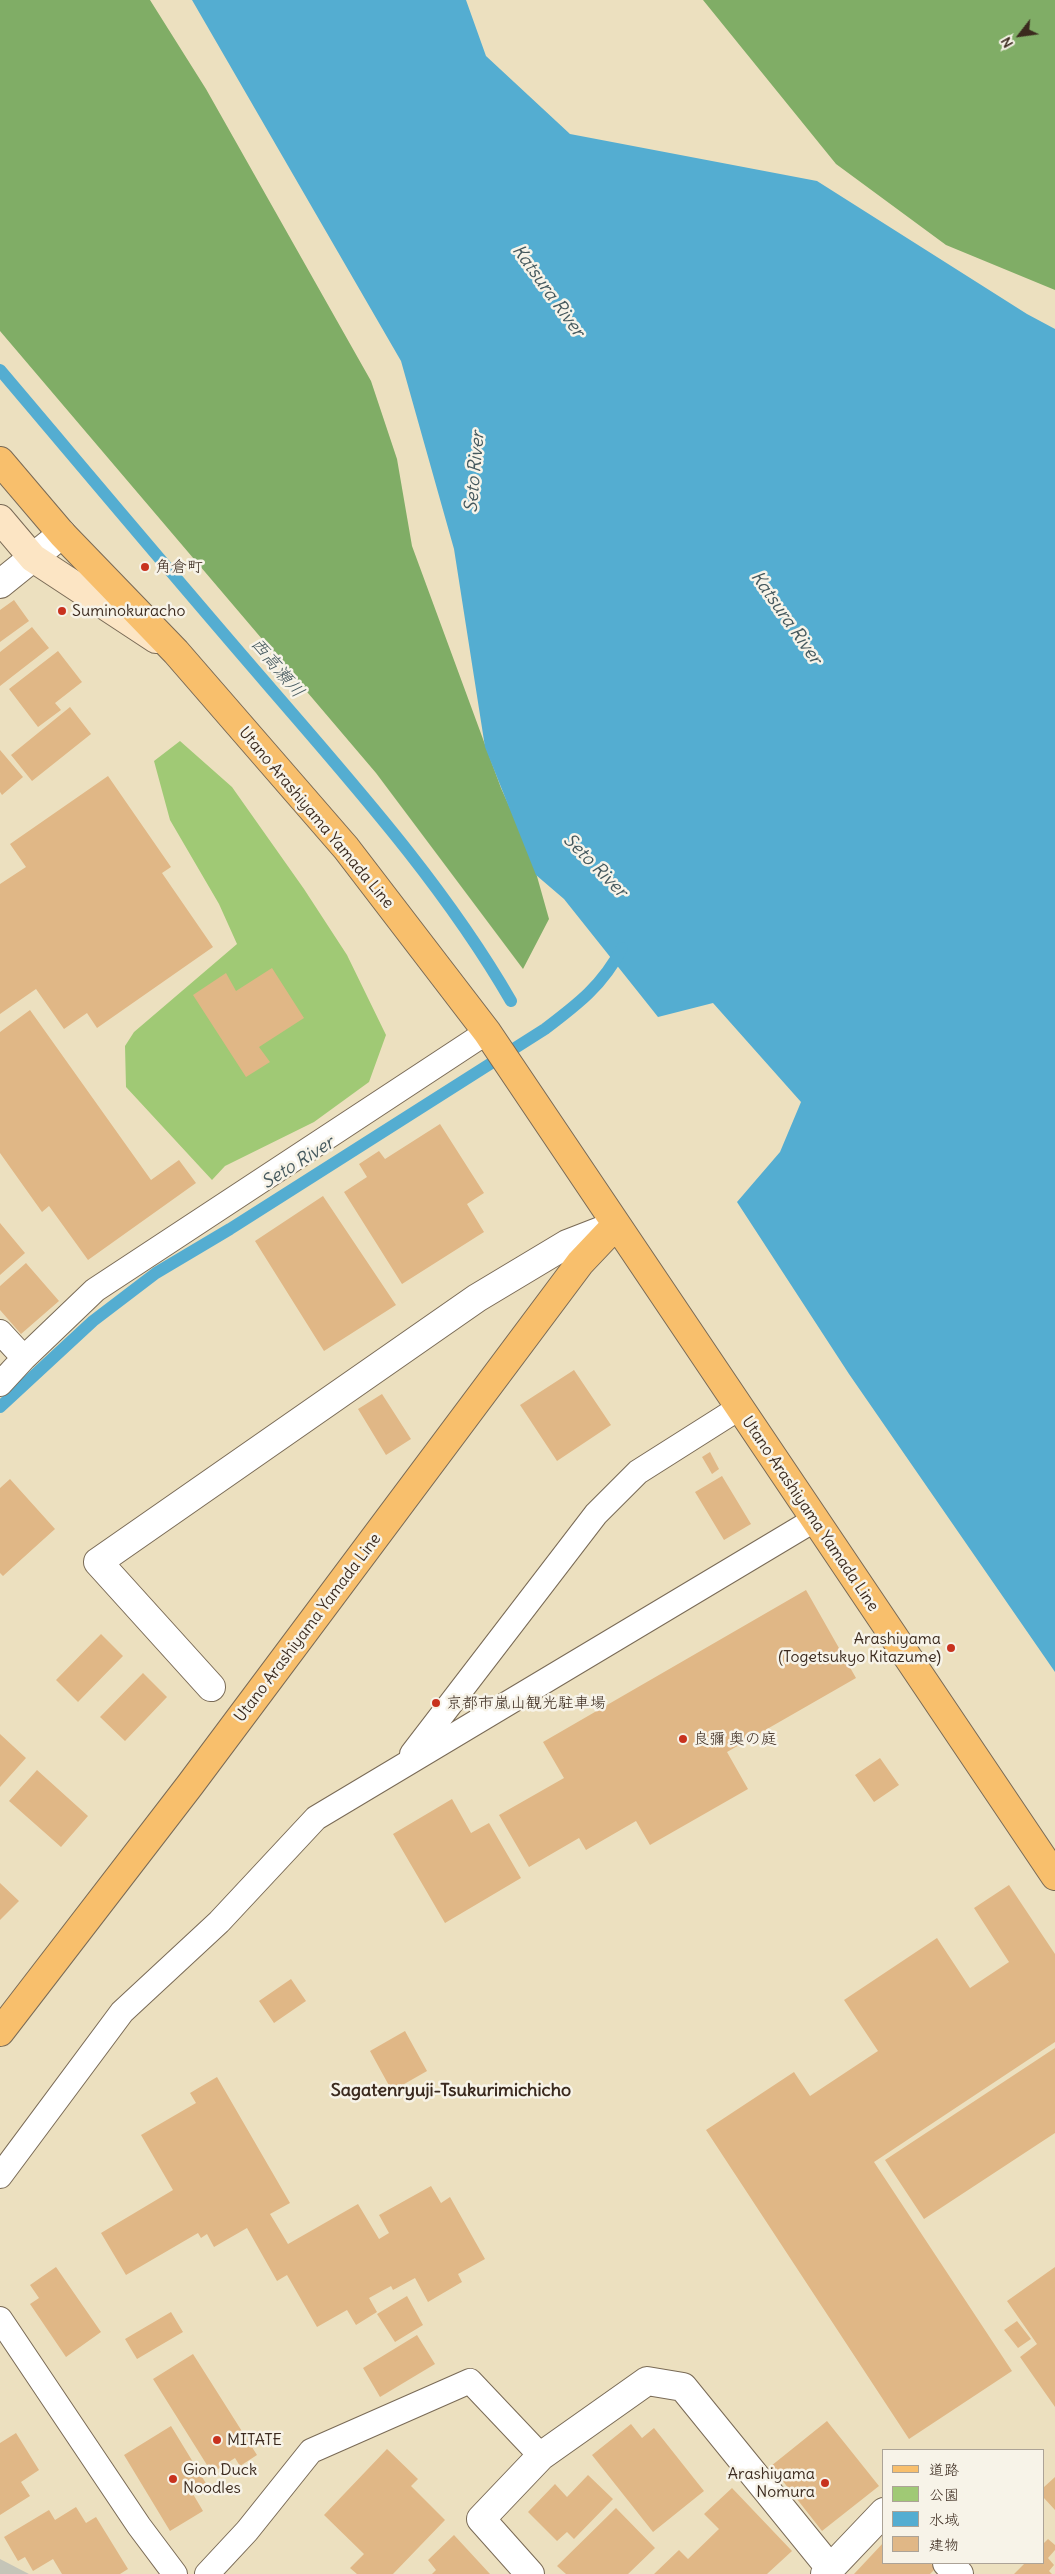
<!DOCTYPE html>
<meta charset="utf-8">
<style>
body{margin:0}
#map{position:relative;width:1055px;height:2574px;overflow:hidden;background:#ece0bf;font-family:Delius,"Klee One",sans-serif}
canvas{display:block}
.legend{position:absolute;left:882px;top:2449px;width:162px;height:115px;box-sizing:border-box;background:#f7f3e8;border:1px solid #aca397;margin:0;padding:6px 9px;list-style:none;font-size:15px;color:#3b2a1e}
.legend li{display:flex;align-items:center;gap:10px;height:25px}
.legend b{width:25px;border:1px solid #aca397}
.north{position:absolute;left:995px;top:10px;width:50px;height:50px;-webkit-text-stroke:4px #f7f3e8;paint-order:stroke;rotate:240deg;font-size:14px;font-weight:700;line-height:20px;text-align:center;color:#3b2a1e}
.north::after{content:'';display:block;margin:auto;width:18px;height:22px;background:#3b2a1e;clip-path:polygon(50% 0,100% 100%,50% 72%,0 100%)}
</style>
<div id="map">
<canvas width="1055" height="2574"></canvas>
<ul class="legend">
<li><b style="height:6px;background:#f8bf6c"></b>道路</li>
<li><b style="height:14px;background:#a0c975"></b>公園</li>
<li><b style="height:14px;background:#54add1"></b>水域</li>
<li><b style="height:14px;background:#e0b786"></b>建物</li>
</ul>
<div class="north">N</div>
</div>
<script>
const g = document.querySelector('canvas').getContext('2d');
g.lineJoin = 'round';
function fillPath(path, color) {
  g.fillStyle = color;
  g.fill(path, 'evenodd');
}
function trace(path, color, width, dash) {
  g.strokeStyle = color;
  g.lineWidth = width;
  g.lineCap = dash ? 'butt' : 'round';
  g.setLineDash(dash || []);
  g.stroke(path);
}
function label(font, color, halo, rows, align = 'center') {
  g.font = font + ' Delius,"Klee One",sans-serif';
  g.lineWidth = 5;
  g.setLineDash([]);
  g.textBaseline = 'middle';
  g.strokeStyle = halo;
  g.fillStyle = color;
  for (const [text, x, y, turn = 0] of rows) {
    g.save();
    g.translate(x, y);
    g.rotate((+turn || 0) * Math.PI / 180);
    g.textAlign = isNaN(turn) ? turn : align;
    if (halo) g.strokeText(text, 0, 0);
    g.fillText(text, 0, 0);
    g.restore();
  }
}
const industrial = new Path2D(`
 M0,2559L29,2574H0Z`);
const green = new Path2D(`
 M180,741L232,787L304,889L347,955L386,1035L369,1082L314,1122L225,1166L212,1180L126,1087L125,1046L134,1032L237,944L219,904L170,820L154,761Z`);
const forest = new Path2D(`
 M0,0H150L206,89L371,381L397,459L412,546L501,788L531,855L549,919L523,969L376,773L0,331Z
 M703,0H1055V290L946,245L836,164Z`);
const water = new Path2D(`
 M192,0H466L486,56L570,134L817,181L1027,314L1055,329V1672L849,1374L737,1202L780,1152L801,1102L713,1003L658,1017L564,899L536,875L485,747L454,549L401,361Z`);
const stream = new Path2D(`
 M0,370C89,475 177,580 267,684C354,785 444,885 511,1001
 M0,1407L93,1321L156,1273L230,1229L545,1029C578,1004 603,985 622,948`);
const building = new Path2D(`
 M14,600L29,621L0,642V610Z
 M32,627L49,648L0,686V652Z
 M58,651L82,682L55,703L61,710L38,727L9,689Z
 M70,707L91,734L32,781L11,755Z
 M0,750L23,777L2,795L0,792Z
 M108,776L171,867L162,873L213,947L97,1028L87,1013L64,1029L36,989L0,1014V884L26,867L10,844Z
 M272,968L304,1018L259,1047L270,1062L246,1077L193,995L226,973L236,991Z
 M30,1010L151,1180L179,1160L196,1183L88,1260L49,1206L42,1212L0,1153V1032Z
 M440,1124L484,1193L467,1204L484,1232L402,1284L344,1192L367,1177L359,1164L379,1151L385,1159Z
 M323,1196L396,1305L324,1351L255,1241Z
 M0,1223L25,1253L0,1275Z
 M26,1263L59,1301L21,1334L0,1310V1286Z
 M574,1370L611,1425L557,1461L520,1405Z
 M382,1394L411,1439L386,1455L358,1409Z
 M710,1452L719,1469L712,1474L702,1457Z
 M722,1476L751,1524L724,1540L695,1492Z
 M10,1479L55,1529L3,1576L0,1573V1488Z
 M806,1590L856,1678L727,1752L748,1789L650,1845L636,1821L586,1850L579,1838L529,1867L499,1815L564,1778L543,1742Z
 M101,1634L123,1656L78,1702L56,1680Z
 M143,1673L167,1697L125,1741L100,1717Z
 M0,1734L26,1758L0,1787Z
 M880,1758L899,1785L874,1802L855,1775Z
 M37,1770L88,1816L61,1847L9,1801Z
 M452,1799L471,1833L489,1823L521,1878L445,1923L393,1834Z
 M0,1883L19,1901L0,1920Z
 M1009,1885L1055,1954V2042L874,2162L1012,2371L909,2439L706,2130L794,2072L810,2096L878,2051L844,2000L937,1938L970,1988L1009,1962L974,1908Z
 M291,1979L306,2001L274,2023L259,2001Z
 M405,2031L427,2071L392,2091L370,2051Z
 M1055,2048V2133L924,2219L885,2160Z
 M217,2077L290,2203L270,2214L288,2244L358,2204L379,2239L389,2233L379,2215L431,2186L441,2203L450,2197L485,2259L458,2274L462,2282L428,2302L415,2278L393,2290L391,2286L369,2298L377,2312L356,2325L347,2310L317,2327L287,2275L277,2281L247,2228L214,2247L207,2234L201,2238L198,2233L126,2275L101,2233L173,2190L141,2135L196,2103L190,2093Z
 M56,2267L101,2332L66,2357L30,2304L39,2298L30,2285Z
 M1055,2267V2407L1020,2357L1037,2344L1007,2301Z
 M407,2296L423,2325L395,2342L377,2314Z
 M171,2312L183,2332L137,2359L125,2339Z
 M1017,2321L1031,2339L1018,2348L1004,2330Z
 M417,2335L435,2364L380,2397L363,2368Z
 M193,2354L257,2455L240,2466L235,2458L212,2473L153,2379Z
 M827,2421L879,2486L822,2531L771,2466Z
 M631,2424L642,2438L654,2428L704,2491L653,2532L592,2455Z
 M171,2426L207,2485L193,2494L203,2511L170,2531L124,2455Z
 M16,2433L39,2470L21,2482L30,2496L0,2515V2443Z
 M387,2449L418,2479L411,2486L445,2520L393,2574H357L350,2568L364,2554L324,2515Z
 M588,2475L613,2499L574,2539L567,2532L557,2541L528,2512L555,2484L567,2497Z
 M1055,2477V2510L1044,2498V2487Z
 M732,2488L792,2551L767,2574H654L679,2550L688,2559L719,2529L704,2514Z
 M76,2507L86,2523L96,2517L128,2569L120,2574H62L53,2559L33,2571L25,2557L18,2561L4,2537L49,2510L55,2520Z
 M616,2508L655,2548L628,2574H566L557,2566Z
 M454,2535L490,2574H432L436,2570L428,2560Z
 M1048,2539L1055,2545V2550L1048,2558L1054,2565L1049,2571L1052,2574H1014L1025,2563H1044V2543Z
 M884,2542V2563H930L936,2568L930,2574H854Z`);
const service = new Path2D(`
 M0,1332L24,1358
 M0,1384L24,1358L95,1290L487,1032
 M412,1754L596,1514L638,1472L739,1408
 M0,2176L122,2012L219,1922L316,1818L814,1520
 M0,2319L139,2526L175,2574
 M207,2574L247,2531L311,2451L470,2381L541,2456`);
const minor = new Path2D(`
 M0,584L62,534
 M211,1687L98,1562L477,1298L567,1244L616,1225
 M947,2563L959,2574
 M530,2574L481,2519L541,2456L647,2381L683,2387L830,2568
 M825,2574L884,2512`);
const secondary = new Path2D(`
 M0,519L33,558L156,639`);
const primary = new Path2D(`
 M0,461L62,534L176,652L346,848L487,1032L1055,1876
 M0,2032L190,1785L580,1263L616,1225`);
const markers = [
 [145,567,5,"#c8321e"],
 [62,611,5,"#c8321e"],
 [951,1648,5,"#c8321e"],
 [436,1703,5,"#c8321e"],
 [683,1739,5,"#c8321e"],
 [217,2440,5,"#c8321e"],
 [173,2479,5,"#c8321e"],
 [825,2483,5,"#c8321e"]
];
const poiNames = [
 ["角倉町",155,567],
 ["Suminokuracho",72,611],
 ["Arashiyama",941,1639,"right"],
 ["(Togetsukyo Kitazume)",941,1657,"right"],
 ["京都市嵐山観光駐車場",446,1703],
 ["良彌 奥の庭",693,1739],
 ["MITATE",227,2440],
 ["Gion Duck",183,2470],
 ["Noodles",183,2488],
 ["Arashiyama",815,2474,"right"],
 ["Nomura",815,2492,"right"]
];
const streetNames = [
 ["Utano Arashiyama Yamada Line",316,818,50],
 ["Utano Arashiyama Yamada Line",810,1514,56],
 ["Utano Arashiyama Yamada Line",308,1628,-53]
];
const waterNames = [
 ["Katsura River",548,291,54],
 ["Seto River",475,472,-85],
 ["Katsura River",786,618,55],
 ["西高瀬川",277,668,50],
 ["Seto River",595,866,45],
 ["Seto River",298,1163,-32]
];
const neighbourhoodNames = [
 ["Sagatenryuji-Tsukurimichicho",451,2091]
];
fillPath(industrial, '#c5c5b8');
fillPath(green, '#a0c975');
fillPath(forest, '#80ad66');
fillPath(water, '#54add1');
trace(stream, '#54add1', 12);
fillPath(building, '#e0b786');
trace(service, '#796a56', 26);
trace(minor, '#796a56', 30);
trace(secondary, '#796a56', 30);
trace(primary, '#796a56', 30);
trace(service, '#fff', 24);
trace(minor, '#fff', 28);
trace(secondary, '#fce5c4', 28);
trace(primary, '#f8bf6c', 28);
for (const [x, y, r, color] of markers) {
  const dot = new Path2D();
  dot.arc(x, y, r, 0, 2 * Math.PI);
  g.fillStyle = color;
  g.fill(dot);
  trace(dot, '#f7f3e8', 2);
}
label('16px', '#3b2a1e', '#f7f3e8', poiNames, 'left');
label('16px', '#3b2a1e', '#f7f3e8', streetNames);
label('italic 18px', '#44585d', '#f7f3e8', waterNames);
label('bold 18px', '#3b2a1e', '#f7f3e8', neighbourhoodNames);
</script>
